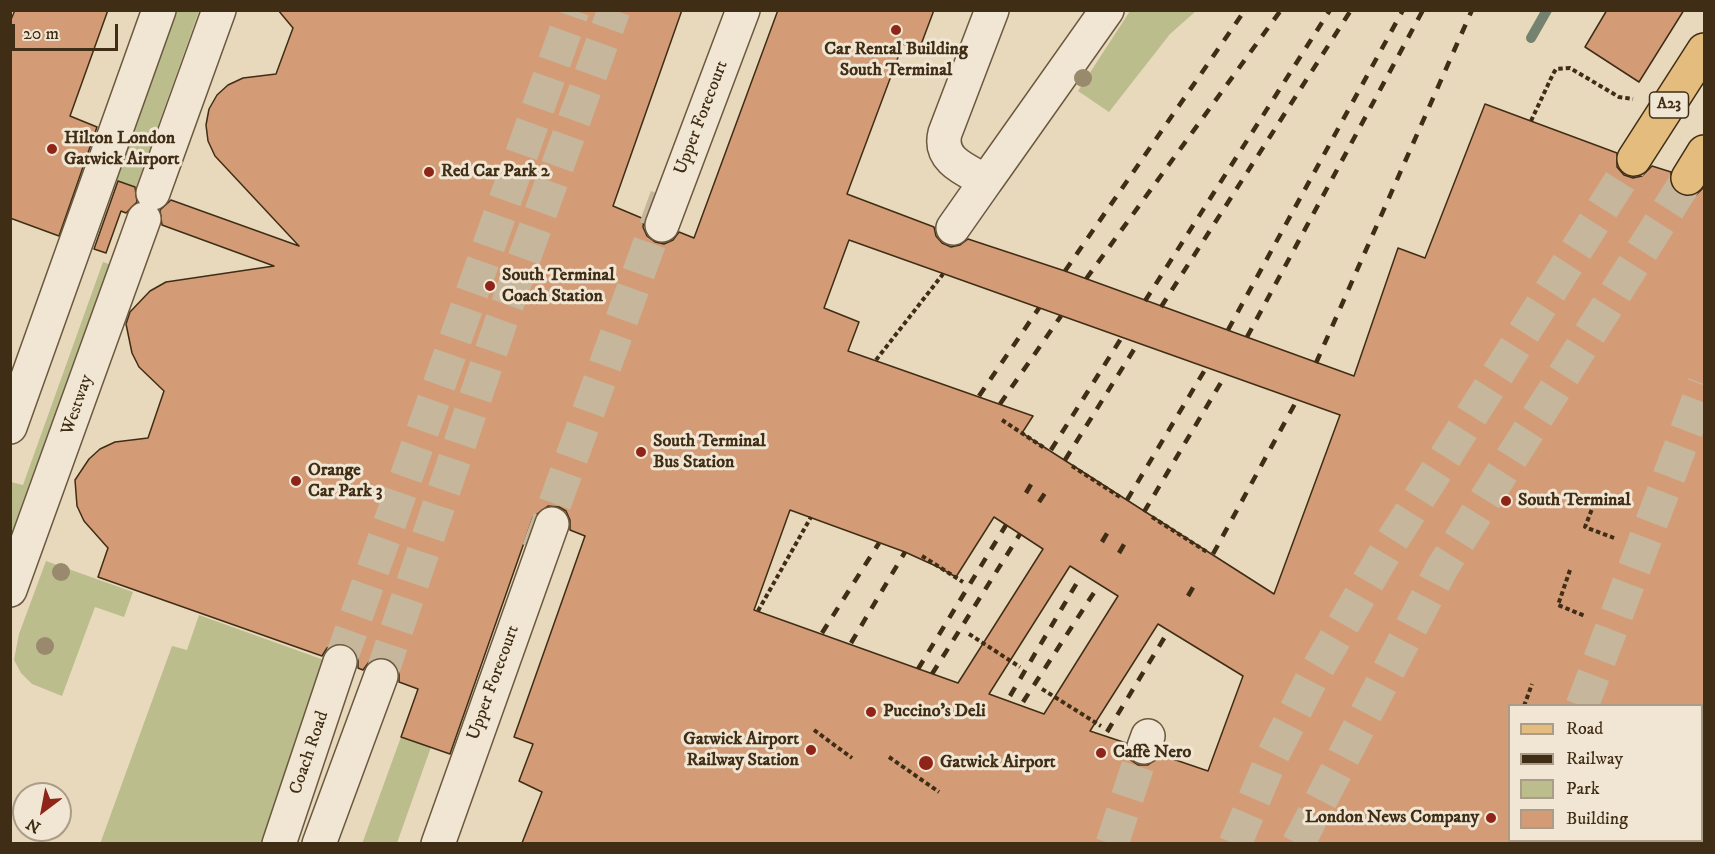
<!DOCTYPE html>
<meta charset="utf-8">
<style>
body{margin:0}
#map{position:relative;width:1715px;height:854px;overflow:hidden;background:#e8d8bc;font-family:"IM FELL DW Pica",serif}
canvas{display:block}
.frame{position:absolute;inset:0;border:12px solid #402d15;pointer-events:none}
.legend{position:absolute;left:1508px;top:704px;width:195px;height:138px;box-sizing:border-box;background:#f0e6d3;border:2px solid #aa9c87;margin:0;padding:8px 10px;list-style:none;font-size:18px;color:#402d15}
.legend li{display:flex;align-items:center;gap:12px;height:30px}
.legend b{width:30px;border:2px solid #aa9c87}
.north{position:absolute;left:12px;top:782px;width:60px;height:60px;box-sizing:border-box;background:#f0e6d3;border:2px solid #aa9c87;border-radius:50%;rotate:212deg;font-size:16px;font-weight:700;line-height:24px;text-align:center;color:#402d15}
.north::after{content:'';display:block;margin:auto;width:21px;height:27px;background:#8f2418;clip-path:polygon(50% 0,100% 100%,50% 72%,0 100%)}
.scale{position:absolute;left:12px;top:24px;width:106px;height:27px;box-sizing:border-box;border:3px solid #402d15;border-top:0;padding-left:8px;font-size:18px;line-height:21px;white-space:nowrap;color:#402d15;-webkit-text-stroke:4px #f0e6d3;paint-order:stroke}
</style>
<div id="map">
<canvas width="1715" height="854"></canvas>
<div class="frame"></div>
<ul class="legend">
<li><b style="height:8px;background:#e4bc7e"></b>Road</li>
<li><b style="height:8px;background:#402d15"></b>Railway</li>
<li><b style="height:16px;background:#bbbd8d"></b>Park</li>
<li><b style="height:16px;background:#d39c76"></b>Building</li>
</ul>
<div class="north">N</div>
<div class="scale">20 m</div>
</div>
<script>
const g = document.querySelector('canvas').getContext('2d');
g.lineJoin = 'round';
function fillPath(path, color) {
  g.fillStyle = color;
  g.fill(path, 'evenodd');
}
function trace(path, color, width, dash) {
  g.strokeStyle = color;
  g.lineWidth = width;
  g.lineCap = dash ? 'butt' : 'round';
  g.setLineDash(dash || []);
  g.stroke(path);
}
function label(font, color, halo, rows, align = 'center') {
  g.font = font + ' "IM FELL DW Pica",serif';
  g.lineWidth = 6;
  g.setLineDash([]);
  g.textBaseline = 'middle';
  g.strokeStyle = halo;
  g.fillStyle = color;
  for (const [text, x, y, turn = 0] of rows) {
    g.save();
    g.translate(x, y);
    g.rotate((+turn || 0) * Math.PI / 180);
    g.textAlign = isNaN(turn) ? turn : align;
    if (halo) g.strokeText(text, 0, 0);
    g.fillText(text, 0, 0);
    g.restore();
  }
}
const green = new Path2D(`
 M174,11H199L136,187L112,179Z
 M1130,11H1196L1170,34L1109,112L1078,91Z
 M103,262L112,265L11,548V482L23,485Z
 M46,561L133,592L124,617L95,607L62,696L32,684L21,673L14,660L19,634Z
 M199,615L324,660L262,843L100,844L172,646L187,650Z
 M401,737L431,747L397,843L362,844Z`);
const stream = new Path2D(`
 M1531,38L1547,10`);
const building = new Path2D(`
 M15,10H108L70,116L97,127L59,236L10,218V22Z
 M278,10H682L613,206L644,219L643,227L647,236L655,242L664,244L673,240L679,232L694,238L778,10H934L919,50L903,44L847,194L934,227L936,236L942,243L951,247L960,245L968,239L1065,271L1354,376L1398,248L1425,258L1485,104L1617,153V167L1624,175L1633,178L1642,176L1652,166L1671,172V186L1679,194L1687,197L1696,195L1704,187V705H1509V843H522L542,792L519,781L533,744L514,737L585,536L570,530V520L566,511L559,507L548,506L533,517L450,754L401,737L418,689L399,682V672L396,665L388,659L377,658L369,662L363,670L358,668V658L354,649L346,644H336L327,648L322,656L98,577L108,548L84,521L77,506L75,480L89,459L100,449L115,442L148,438L164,391L139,367L132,353L126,324L130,312L150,291L166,282L274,266L162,225L160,210L171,200L299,246L215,156L208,141L206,125L209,109L217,95L228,85L243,78L276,74L293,28ZM849,240L1340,415L1274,594L1022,433L1033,416L848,351L859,322L824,308ZM790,510L905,552L938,567L956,577L994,517L1043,549L958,683L754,610ZM1070,566L1118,596L1044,714L989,694ZM1158,624L1243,676L1208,771L1161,755L1148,765H1138L1129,759L1126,743L1090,731Z
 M1607,10H1684L1639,82L1585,47Z
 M118,181L135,187L137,202L126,213L121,211L106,253L94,249Z`);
const minorTunnel = new Path2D(`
 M538,550L667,195
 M340,662L573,10
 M381,676L501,322L614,10
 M1582,706L1704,384
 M1112,844L1144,747
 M1529,844L1530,840`);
const majorTunnel = new Path2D(`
 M1235,844L1273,755L1311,680L1390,544L1634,159
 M1298,844L1442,568L1688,178`);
const path = new Path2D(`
 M1531,121L1553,74L1556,69L1570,68L1619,97L1633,99
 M876,360L943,274
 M1002,420L1046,449
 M1072,466L1120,497
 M1597,496L1585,527L1614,538
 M1152,517L1207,552
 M922,556L963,582
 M1570,570L1558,605L1585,616
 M758,611L811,517
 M969,634L1020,667
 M1042,689L1101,726
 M1524,706L1532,684
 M814,730L852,758
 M889,757L939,792`);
const minor = new Path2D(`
 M992,10L945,133C938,160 966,170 986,181L1107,10
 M153,193L219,10
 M662,225L743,10
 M953,228L986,181
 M10,427L159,10
 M10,590L144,219
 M1144,747L1148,736
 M279,844L340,662
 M319,844L381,676
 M438,844L552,524`);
const major = new Path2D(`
 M1634,159L1704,50
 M1688,178L1704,152`);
const rail = new Path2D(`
 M1065,271L1245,10
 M1086,279L1281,10
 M1145,301L1330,10
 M1161,307L1351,10
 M1228,330L1403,10
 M1247,337L1423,10
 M1316,363L1472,10
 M979,396L1039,308
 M1000,404L1061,316
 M1051,450L1122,337
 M1065,460L1138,343
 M1026,493L1033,481
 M1127,500L1206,368
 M1039,502L1047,490
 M1144,512L1226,374
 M1102,542L1109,530
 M1119,553L1126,541
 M1213,554L1297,400
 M1188,596L1195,584
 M822,633L879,543
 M851,643L905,552
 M918,669L1006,525
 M932,674L1020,534
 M1010,696L1081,576
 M1023,702L1097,588
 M1107,732L1169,630`);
const trees = [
 [1083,78],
 [61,572],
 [45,646]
];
const markers = [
 [896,30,6,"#8f2418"],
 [52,149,6,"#8f2418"],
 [429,172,6,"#8f2418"],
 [490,286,6,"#8f2418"],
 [641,452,6,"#8f2418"],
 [296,481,6,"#8f2418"],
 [1506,501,6,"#8f2418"],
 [871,712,6,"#8f2418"],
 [811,750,6,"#8f2418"],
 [1101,753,6,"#8f2418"],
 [926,763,8,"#8f2418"],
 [1491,818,6,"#8f2418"]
];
const shields = [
 [1669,105,39]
];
const shieldNames = [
 ["A23",1669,105]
];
const poiNames = [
 ["Car Rental Building",896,50,"center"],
 ["South Terminal",896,71,"center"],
 ["Hilton London",64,139],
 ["Gatwick Airport",64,160],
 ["Red Car Park 2",441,172],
 ["South Terminal",502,276],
 ["Coach Station",502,297],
 ["South Terminal",653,442],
 ["Bus Station",653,463],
 ["Orange",308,471],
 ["Car Park 3",308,492],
 ["South Terminal",1518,501],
 ["Puccino's Deli",883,712],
 ["Gatwick Airport",799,740,"right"],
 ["Railway Station",799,761,"right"],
 ["Caffè Nero",1113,753],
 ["Gatwick Airport",940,763],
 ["London News Company",1479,818,"right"]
];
const streetNames = [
 ["Upper Forecourt",702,118,-69],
 ["Westway",78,405,-71],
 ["Upper Forecourt",494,683,-70],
 ["Coach Road",310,753,-71]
];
fillPath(green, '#bbbd8d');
trace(stream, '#758270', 10);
fillPath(building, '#d39c76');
trace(building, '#402d15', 1.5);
trace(minorTunnel, '#c6b69b', 33, [33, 16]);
trace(majorTunnel, '#c6b69b', 33, [33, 16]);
trace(minor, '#6a583f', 36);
trace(major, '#402d15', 36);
trace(path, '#402d15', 4, [4.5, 3]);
trace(minor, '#f0e6d3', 33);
trace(major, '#e4bc7e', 33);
trace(rail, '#402d15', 4.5, [10, 10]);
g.fillStyle = '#998a6d';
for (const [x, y] of trees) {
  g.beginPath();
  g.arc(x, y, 9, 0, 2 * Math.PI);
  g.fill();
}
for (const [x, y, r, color] of markers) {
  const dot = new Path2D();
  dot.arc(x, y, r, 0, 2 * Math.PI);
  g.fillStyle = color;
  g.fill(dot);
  trace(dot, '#f0e6d3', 2);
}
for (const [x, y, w] of shields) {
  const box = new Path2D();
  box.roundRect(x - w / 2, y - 13, w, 26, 4.5);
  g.fillStyle = '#f0e6d3';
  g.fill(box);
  trace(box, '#402d15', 1.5);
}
label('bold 16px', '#402d15', null, shieldNames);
label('bold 18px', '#402d15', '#f0e6d3', poiNames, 'left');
label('18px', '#402d15', '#f0e6d3', streetNames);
</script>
